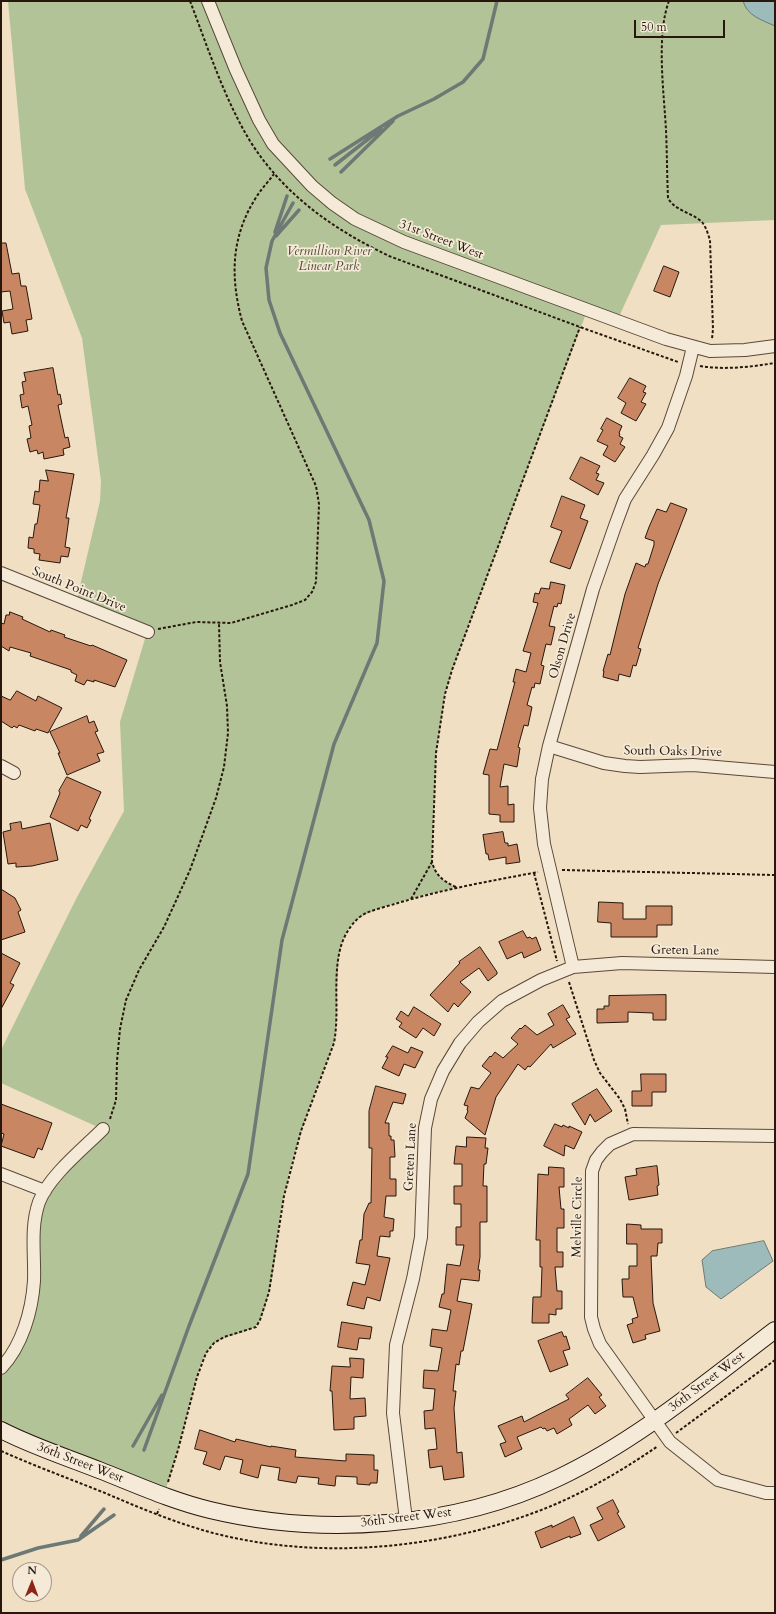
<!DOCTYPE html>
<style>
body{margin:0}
#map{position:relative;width:776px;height:1614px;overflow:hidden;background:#f0dfc2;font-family:Cardo,serif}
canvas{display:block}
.frame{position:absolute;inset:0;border:2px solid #27170d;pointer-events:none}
.north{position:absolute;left:12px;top:1562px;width:40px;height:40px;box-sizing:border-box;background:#f5ead7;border:1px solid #a39686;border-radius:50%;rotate:1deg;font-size:11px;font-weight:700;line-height:16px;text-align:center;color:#27170d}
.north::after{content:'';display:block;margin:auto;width:14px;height:18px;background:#8f2418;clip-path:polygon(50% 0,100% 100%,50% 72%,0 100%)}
.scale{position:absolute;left:634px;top:20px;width:91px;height:18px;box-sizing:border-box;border:2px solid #27170d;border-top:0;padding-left:5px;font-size:12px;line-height:14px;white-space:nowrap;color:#27170d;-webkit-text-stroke:3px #f5ead7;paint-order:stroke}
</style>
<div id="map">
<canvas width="776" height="1614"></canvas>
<div class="frame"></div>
<div class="north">N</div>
<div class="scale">50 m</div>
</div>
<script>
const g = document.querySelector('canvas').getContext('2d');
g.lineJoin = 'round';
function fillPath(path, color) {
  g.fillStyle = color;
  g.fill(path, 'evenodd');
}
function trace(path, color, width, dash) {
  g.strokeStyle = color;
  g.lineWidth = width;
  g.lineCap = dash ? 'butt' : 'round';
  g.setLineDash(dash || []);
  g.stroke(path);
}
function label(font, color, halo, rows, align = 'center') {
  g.font = font + ' Cardo,serif';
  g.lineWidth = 3.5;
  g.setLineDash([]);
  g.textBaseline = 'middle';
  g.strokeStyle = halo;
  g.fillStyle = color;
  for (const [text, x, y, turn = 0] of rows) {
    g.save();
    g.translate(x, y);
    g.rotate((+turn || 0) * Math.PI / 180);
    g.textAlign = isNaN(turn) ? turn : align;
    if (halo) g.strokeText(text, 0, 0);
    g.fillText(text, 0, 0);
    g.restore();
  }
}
const green = new Path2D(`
 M8,1H775V220L661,225L617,321L587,311L452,670L445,694L436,753L432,862C436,876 443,881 456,887C432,894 365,906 350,926C341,938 338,957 338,972C336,996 338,1020 334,1043C314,1093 295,1143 284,1195C275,1235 277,1282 260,1320C252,1338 219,1330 206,1353C197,1369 193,1393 188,1411C181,1439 173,1467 164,1495L1,1430V1368L29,1315L39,1202L102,1129L1,1083V1050L76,899L124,811L120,722L147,632L76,603L100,501L101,481L82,338L25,189Z`);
const water = new Path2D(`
 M743,1H775V26C762,20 747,16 743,1Z
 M764,1241L773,1261L721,1299L706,1287L702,1260L712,1251Z`);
const stream = new Path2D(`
 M330,159L398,116L434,99L463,82L483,59L497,1
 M335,165L381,129
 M341,172L393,121
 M275,232L287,196
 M276,236L299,210
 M133,1446L162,1395
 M144,1450L189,1326L248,1174L282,940L334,744L377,643L384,581L369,520L280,333L269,300L266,268L272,241L293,203
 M81,1536L104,1509
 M1,1560L38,1548L78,1540L114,1515`);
const building = new Path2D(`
 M1,243H6L12,274L19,273L21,286H26L32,319L26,320L28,331L12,334L10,322L4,323L2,311L13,309L10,291L1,292Z
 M664,266L679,272L670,297L654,291Z
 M53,368L58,395L60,394L62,404L58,405L65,438L68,437L70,447L63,449L64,455L44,459L43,452L38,454L37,450L30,452L27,439L31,438L29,426L32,425L28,406L22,408L20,395L24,394L22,382L26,381L24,373Z
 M630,378L646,386L643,392L646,393L641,402L646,404L636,421L621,413L626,403L618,398Z
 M607,418L622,426L619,433L620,434L619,436L623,438L620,444L625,447L615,462L603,455L608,446L597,441L603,430L601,429Z
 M581,457L600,466L596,473L599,474L596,480L604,483L598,495L570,479Z
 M46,470L74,474L66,518H69L65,547L70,548L68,557L61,556L60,563L39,560L40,554L34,553V549L28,548L29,537L33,538L35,524H37L40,505L33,504L35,491L39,492L40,480L48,481Z
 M562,496L585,505L580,518L588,521L570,569L550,562L562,531L551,527Z
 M671,503L687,509L658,584L638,648L641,649L636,666L633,665L630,677L619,674L618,681L603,677L604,671H603L608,654L610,655L625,594L636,563L645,567L646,564H648L654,545V541L645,538L649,527L657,509L666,512Z
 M551,582L565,585L561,604L558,603L557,607L554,606L549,626L555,627L551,645L546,644L541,665L544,666L540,684L535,683L534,688L532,687L527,705L532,707L528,726L524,725L518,747L520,748L517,767L504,764L500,787L508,786V805L514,804V822H500V815L489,814V775L483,774L490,749L497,750L512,693L515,682H513L516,669L526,672L531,653L523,651L538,603L533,602L535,593L539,594L541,588L549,589Z
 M10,612L23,617L22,619L50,632L51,630L65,635L64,637L91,646L92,645L127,660L115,687L94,680V682L87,680L84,685L75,681L77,675L71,672V670L30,656L31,653L10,647L9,651L1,646V623L4,624L6,615H9Z
 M17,691L36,701L38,696L62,708L48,733L36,729L35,731L19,725L17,728L14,726L12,728L1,721V696L10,700Z
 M87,716L89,723L94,721L98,731L95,732L104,752L97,754L100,761L67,775L58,753H60L50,732Z
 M67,777L101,792L89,819L91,820L87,828L81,825L78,831L50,817L60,793L59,791Z
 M21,822L22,829L50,823L58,860L32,866L16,867V863L8,864L3,832L11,830L10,824Z
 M503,832L505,843H508V846L517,844L520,862L506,864V857L489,860L488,854H486L483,835Z
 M1,889L15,898L21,910L18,912L25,932L1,940Z
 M599,902L623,903V919H646V906H672V925H657V937H611V923L598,922Z
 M523,931L527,938L530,937L532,939L536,937L541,950L524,958L522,952L507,959L499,942Z
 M480,947L497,972V974L488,981L479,968L460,982L471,992L458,1007L454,1003L448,1012L430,995L460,963L459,962Z
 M1,953L20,963L10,983L14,985L1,1009Z
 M666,995V1020H653V1013L628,1012V1022L597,1023V1009H604V1006H609V996Z
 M563,1005L570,1017L566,1019L576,1034L553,1048L551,1044L530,1067L528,1066L525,1070L518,1064L496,1097L485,1135L465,1118L468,1111L467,1110L468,1106L464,1105L471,1087L479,1089L491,1073L482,1066L490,1056L491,1057L495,1052L503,1058L518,1044L511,1038L520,1028L521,1029L525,1025L537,1035L554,1025L548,1014Z
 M414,1007L441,1024L434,1036L423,1028L416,1038L399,1027L402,1023L396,1019L401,1011L408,1016Z
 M393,1046L408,1053L411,1047L423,1052L415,1068L404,1064L399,1076L382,1068L388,1057H386Z
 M641,1074H666V1092H652V1106H632V1091H641Z
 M376,1086L406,1094L403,1104L393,1102L385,1123H389V1136H391V1140H394L395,1157H390V1179H396V1196H386L384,1217L394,1219L393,1231H390V1237L380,1236L377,1256L390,1258L380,1301L367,1297L364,1309L347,1305L353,1282L365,1285L370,1265L356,1263L360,1240H362L364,1214L369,1203H371L372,1148H369V1111Z
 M597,1089L612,1111L595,1122L590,1114L585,1125L572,1104Z
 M1,1104L52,1123L42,1150L38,1148L34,1158L1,1146L4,1134L1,1133Z
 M555,1124L562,1127L563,1125L569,1128V1126L582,1132L574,1149L565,1145L564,1156L544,1146Z
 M467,1137L486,1138L485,1148H488L486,1164H484L483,1186H487V1222H480V1257L478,1270H480L479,1281L461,1279L457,1301L472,1304L463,1351H461L459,1365L456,1364L453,1391H456L454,1408L457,1453L462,1452L464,1477L444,1480L442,1466L430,1468L428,1450L437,1449L435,1428L425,1429L424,1411L433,1410L435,1389L423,1388L424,1370L438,1371L442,1348L430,1346L432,1329L447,1331L451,1310L439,1307L442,1294H444L447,1264L460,1266L464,1245H456V1227H461V1204H454V1186H462V1164H454L456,1146L466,1147Z
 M657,1166L659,1185L657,1186L658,1195L629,1200L625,1177L637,1175L636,1169Z
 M549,1167L564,1168V1187H559L561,1209H564V1228H557V1252H563V1267H555L557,1291H562V1309H556V1315L549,1314V1323H532L533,1297H541L542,1267H540V1240H536L538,1174L548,1175Z
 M627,1224L641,1225V1229H662V1243H658L657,1256H651L653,1303L660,1331L645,1335L646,1339L633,1343L627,1325L633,1323L632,1319L638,1317L633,1297H623L622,1279H629V1266H637V1244H627Z
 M342,1322L372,1327L370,1339L359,1338L357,1350L338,1347Z
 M562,1332L564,1337L566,1336L570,1349L563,1351L568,1365L550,1372L538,1341Z
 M350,1358L364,1359L363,1378L351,1377L350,1399L365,1398L366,1416L354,1417V1429L334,1430L332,1391H330L332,1366L350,1367Z
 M588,1378L602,1395L599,1397L606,1406L595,1414L588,1405L569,1419L572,1425L557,1434L554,1428L547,1431L545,1428L543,1429L541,1427L517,1437L522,1449L505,1457L500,1444L506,1442L498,1426L522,1416L524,1422L569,1399L566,1395Z
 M200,1430L235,1442L236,1439L271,1447V1446L296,1450L295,1457L346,1461V1454L374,1455V1470H378L377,1483H370V1485L357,1484V1477L336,1476L335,1486L318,1484L319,1478L298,1476L296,1483L278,1480L280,1468L261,1465L258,1478L240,1473L243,1460L225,1456L220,1470L203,1464L207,1452L195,1449Z
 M613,1500L619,1512L617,1513L625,1527L598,1541L590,1525L603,1519L597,1508Z
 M574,1517L581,1534L570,1538V1536L541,1548L535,1532L552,1525V1527Z`);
const path = new Path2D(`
 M190,1C208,48 224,98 250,141C284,195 333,229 389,256L580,327L678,362
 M669,1C656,35 664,93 666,130C667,153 667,175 668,198C675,211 691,212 702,222C706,227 708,234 710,240L713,329L712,339
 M700,366C725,370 750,367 775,363
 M158,629L196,622L231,623L292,605L305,600L312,592L316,582L319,504L316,486L242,321C230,276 231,236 257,196C262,188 269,181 274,174
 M562,870L775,875
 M534,873L557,961
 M456,887C443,881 436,876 432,862L436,753L445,694L452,670L580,327
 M411,899L432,862
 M569,982L594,1060L600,1073L620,1099L625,1109L628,1124
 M110,1119L116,1100L117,1061L120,1029L126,1000L139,970L164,927L190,870L216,798L224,767L228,733L227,706L220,662L219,623
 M676,1433L775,1360
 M1,1451C35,1466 70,1479 105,1493C140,1508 176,1523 213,1533C318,1560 434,1550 536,1512C579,1496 620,1472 658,1446
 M168,1482L178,1450L197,1377L206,1353L214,1343L224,1337L256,1327L260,1320L269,1292L284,1196L301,1131L334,1043C340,1011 332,977 341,946C345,933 354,919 366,913C376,909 388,906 398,903C444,889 491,881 538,872
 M157,1514L159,1509`);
const street = new Path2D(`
 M208,1L236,70L259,120L273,144L312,186L332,203L355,219L404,242L666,339L710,351L745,350L775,346
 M1,573L148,632
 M549,746L604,763L625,766L640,767L693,765L775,772
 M1,766L14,773
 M573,967L544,844L540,808L542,779L549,746L593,589L615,526L625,499L653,455L668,428L686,376L693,347
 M775,1136L633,1134L610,1144L602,1152L596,1160L592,1171L591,1317L594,1329L600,1344L670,1442L718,1480L766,1493H775
 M1,1174L45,1191
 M1,1368C22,1346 32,1311 34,1281C35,1254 30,1228 39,1202C49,1176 83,1149 103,1129
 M406,1520L393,1413L396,1345L413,1279L421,1237L425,1128L431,1099L443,1071L460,1043L478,1022L502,1001L541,980L573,967L622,963L775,967`);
const secondary = new Path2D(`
 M1,1430C32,1446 66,1457 99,1470C135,1484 172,1501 210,1510C322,1537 454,1528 558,1478C638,1440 705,1383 775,1330`);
const streetNames = [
 ["31st Street West",441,240,21],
 ["South Point Drive",79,590,22],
 ["Olson Drive",563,646,-74],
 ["South Oaks Drive",673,752,1],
 ["Greten Lane",685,951,1],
 ["Greten Lane",411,1157,-87],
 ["Melville Circle",578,1217,-89],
 ["36th Street West",707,1382,-37],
 ["36th Street West",80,1463,21],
 ["36th Street West",406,1518,-7]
];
const parkNames = [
 ["Vermillion River",329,252],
 ["Linear Park",329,267]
];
fillPath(green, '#b3c398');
fillPath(water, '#9cbbba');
trace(water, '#6d7975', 1);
trace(stream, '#6d7975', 3.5);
fillPath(building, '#c98663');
trace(building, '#27170d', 1);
trace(street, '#59493a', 14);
trace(secondary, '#27170d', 18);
trace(path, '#27170d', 2, [3, 2]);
trace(street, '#f5ead7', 12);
trace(secondary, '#f5ead7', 16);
label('13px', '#27170d', '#f5ead7', streetNames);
label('italic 13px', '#514b37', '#f5ead7', parkNames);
</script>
